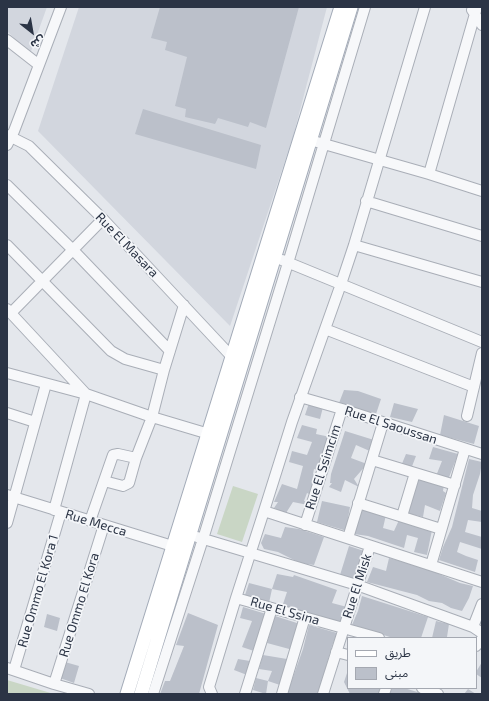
<!DOCTYPE html>
<meta charset="utf-8">
<style>
body{margin:0}
#map{position:relative;width:489px;height:701px;overflow:hidden;background:#e4e7ec;font-family:"Exo 2","Noto Sans Arabic",sans-serif}
canvas{display:block}
.frame{position:absolute;inset:0;border:8px solid #2b3445;pointer-events:none}
.legend{position:absolute;left:347px;top:637px;width:130px;height:52px;box-sizing:border-box;background:#f4f6f9;border:1px solid #a4a8b1;margin:0;padding:5px 7px;list-style:none;font-size:12px;color:#2b3445}
.legend li{display:flex;align-items:center;gap:8px;height:20px}
.legend b{width:20px;border:1px solid #a4a8b1}
.north{position:absolute;left:12px;top:12px;width:40px;height:40px;-webkit-text-stroke:3px #f4f6f9;paint-order:stroke;rotate:149deg;font-size:11px;font-weight:700;line-height:16px;text-align:center;color:#2b3445}
.north::after{content:'';display:block;margin:auto;width:14px;height:18px;background:#2b3445;clip-path:polygon(50% 0,100% 100%,50% 72%,0 100%)}
</style>
<div id="map">
<canvas width="489" height="701"></canvas>
<div class="frame"></div>
<ul class="legend">
<li><b style="height:5px;background:#fff"></b>طريق</li>
<li><b style="height:11px;background:#bbc0ca"></b>مبنى</li>
</ul>
<div class="north">ش</div>
</div>
<script>
const g = document.querySelector('canvas').getContext('2d');
g.lineJoin = 'round';
function fillPath(path, color) {
  g.fillStyle = color;
  g.fill(path, 'evenodd');
}
function trace(path, color, width, dash) {
  g.strokeStyle = color;
  g.lineWidth = width;
  g.lineCap = dash ? 'butt' : 'round';
  g.setLineDash(dash || []);
  g.stroke(path);
}
function label(font, color, halo, rows, align = 'center') {
  g.font = font + ' "Exo 2",sans-serif';
  g.lineWidth = 3.5;
  g.setLineDash([]);
  g.textBaseline = 'middle';
  g.strokeStyle = halo;
  g.fillStyle = color;
  for (const [text, x, y, turn = 0] of rows) {
    g.save();
    g.translate(x, y);
    g.rotate((+turn || 0) * Math.PI / 180);
    g.textAlign = isNaN(turn) ? turn : align;
    if (halo) g.strokeText(text, 0, 0);
    g.fillText(text, 0, 0);
    g.restore();
  }
}
const built = new Path2D(`
 M7,7H47L30,54L7,31Z
 M79,7H327L293,137L230,326L38,131Z`);
const green = new Path2D(`
 M233,486L258,494L242,542L217,534Z
 M7,680L54,694H7Z`);
const building = new Path2D(`
 M160,7H299L266,128L250,122L248,127L218,118L215,124L185,117L186,109L175,106L187,57L165,50L167,42L151,38Z
 M143,109L261,145L256,169L135,134Z
 M344,390L358,391L381,399L376,414L339,403Z
 M309,403L323,407L320,419L305,415Z
 M394,403L418,409L412,422L390,417Z
 M444,415L479,426L474,444L440,435Z
 M302,425L317,429L316,434L330,437L319,470L314,469L313,474L316,476L311,495L307,493L304,501L310,502L308,505L293,502L286,513L274,508L278,502H274L282,484L297,489L303,466L289,462L292,451L307,455L312,442L297,438Z
 M345,431L374,440L372,452L356,445L351,458L367,464L354,479L359,487L345,480L341,492L329,487L332,483H330L331,474Z
 M433,447L458,454L448,480L436,476L442,461L429,459Z
 M406,454L416,456L411,469L401,466Z
 M469,459L482,462L480,474L473,495L472,508L482,511V522L468,520L465,532L482,537V549L460,542L457,552L466,556L478,560L475,572L439,560L443,547L452,527Z
 M418,479L444,485L443,491L446,493L440,511L425,505L423,517L407,513Z
 M322,501L350,507L348,518L347,531L317,522Z
 M362,509L386,515L383,528L394,531L399,520L432,530L427,555L414,552L418,538L407,535L404,548L368,536L354,534Z
 M285,527L299,529L324,537L314,565L300,563L278,552L264,549L261,543L265,534L281,538Z
 M349,546L364,551L354,579L340,575Z
 M389,558L425,568L460,583L473,586L469,598L462,611L451,608L442,603L429,601L417,595L367,582L373,567L386,571Z
 M277,574L293,577L294,575L337,590L332,603L347,607L342,623L282,607L287,592L272,589Z
 M249,583L272,589L269,603L245,595Z
 M362,596L428,617L421,638H393L352,625L358,611Z
 M243,607L266,614L254,651L242,647L252,621L240,618Z
 M188,613L218,625L199,694H160L165,681H170L184,646L176,645Z
 M47,614L60,618L57,631L44,627Z
 M275,616L300,624L293,650L267,643Z
 M436,621L449,624L447,637L449,638H432Z
 M309,625L337,633L332,646L318,694H287L303,649Z
 M263,655L287,659L280,685L268,681L272,671L259,669Z
 M238,659L250,661L247,675L234,670Z
 M65,662L79,666L74,683L60,678Z
 M482,662V678L476,674V672Z
 M348,670V688H381L380,694H350L344,682Z
 M256,678L268,681L266,694L253,690Z
 M392,688H404L424,694H390Z
 M468,689L476,694H464Z`);
const minor = new Path2D(`
 M472,10L482,25
 M7,40L39,65
 M7,135L29,146L34,151L103,219L232,357L237,359
 M317,142L429,174L482,191
 M7,145L14,131L61,7
 M429,174L477,7
 M7,185L73,250L170,351
 M366,201L482,236
 M7,245L111,351L125,359L164,370
 M354,245L482,282
 M282,260L482,342
 M7,309L86,394L54,510
 M11,313L103,219
 M325,329L474,387
 M7,373L86,394L152,417L209,434
 M300,397L342,409L482,454
 M7,413L35,422
 M467,416L482,353
 M372,460L455,485
 M104,481L123,486L129,483L136,458L152,417L164,370L184,305
 M7,495L179,548
 M358,503L441,529
 M264,511L482,582
 M402,516L415,473
 M90,521L113,455L118,454L136,458
 M7,523L46,384
 M305,525L342,409
 M197,537L357,585L473,627L482,633
 M348,538L383,423
 M431,565L465,449
 M236,598L379,638
 M473,627L482,604
 M476,646L482,639
 M336,652L348,655
 M7,668L54,684L89,694
 M14,670L61,512
 M54,684L104,525
 M422,688L438,694
 M153,694L203,539L288,263L365,7
 M212,694L209,687L236,598L264,511L292,422L341,284L354,245L425,7
 M245,694L272,608
 M282,694L305,617
 M323,694L370,546
 M384,694L386,688`);
const major = new Path2D(`
 M127,694L341,7
 M141,694L351,7`);
const streetNames = [
 ["Rue El Masara",127,245,46],
 ["Rue El Saoussan",391,425,18],
 ["Rue El Ssimcim",323,467,-72],
 ["Rue Mecca",96,523,17],
 ["Rue El Misk",357,586,-72],
 ["Rue Ommo El Kora 1",38,591,-74],
 ["Rue Ommo El Kora",79,605,-73],
 ["Rue El Ssina",285,611,16]
];
fillPath(built, '#d2d6de');
fillPath(green, '#c9d6c5');
fillPath(building, '#bbc0ca');
trace(minor, '#a9aeb7', 12);
trace(major, '#a3abb8', 15);
trace(minor, '#f7f8fa', 10);
trace(major, '#fff', 13);
label('13px', '#2b3445', '#f4f6f9', streetNames);
</script>
